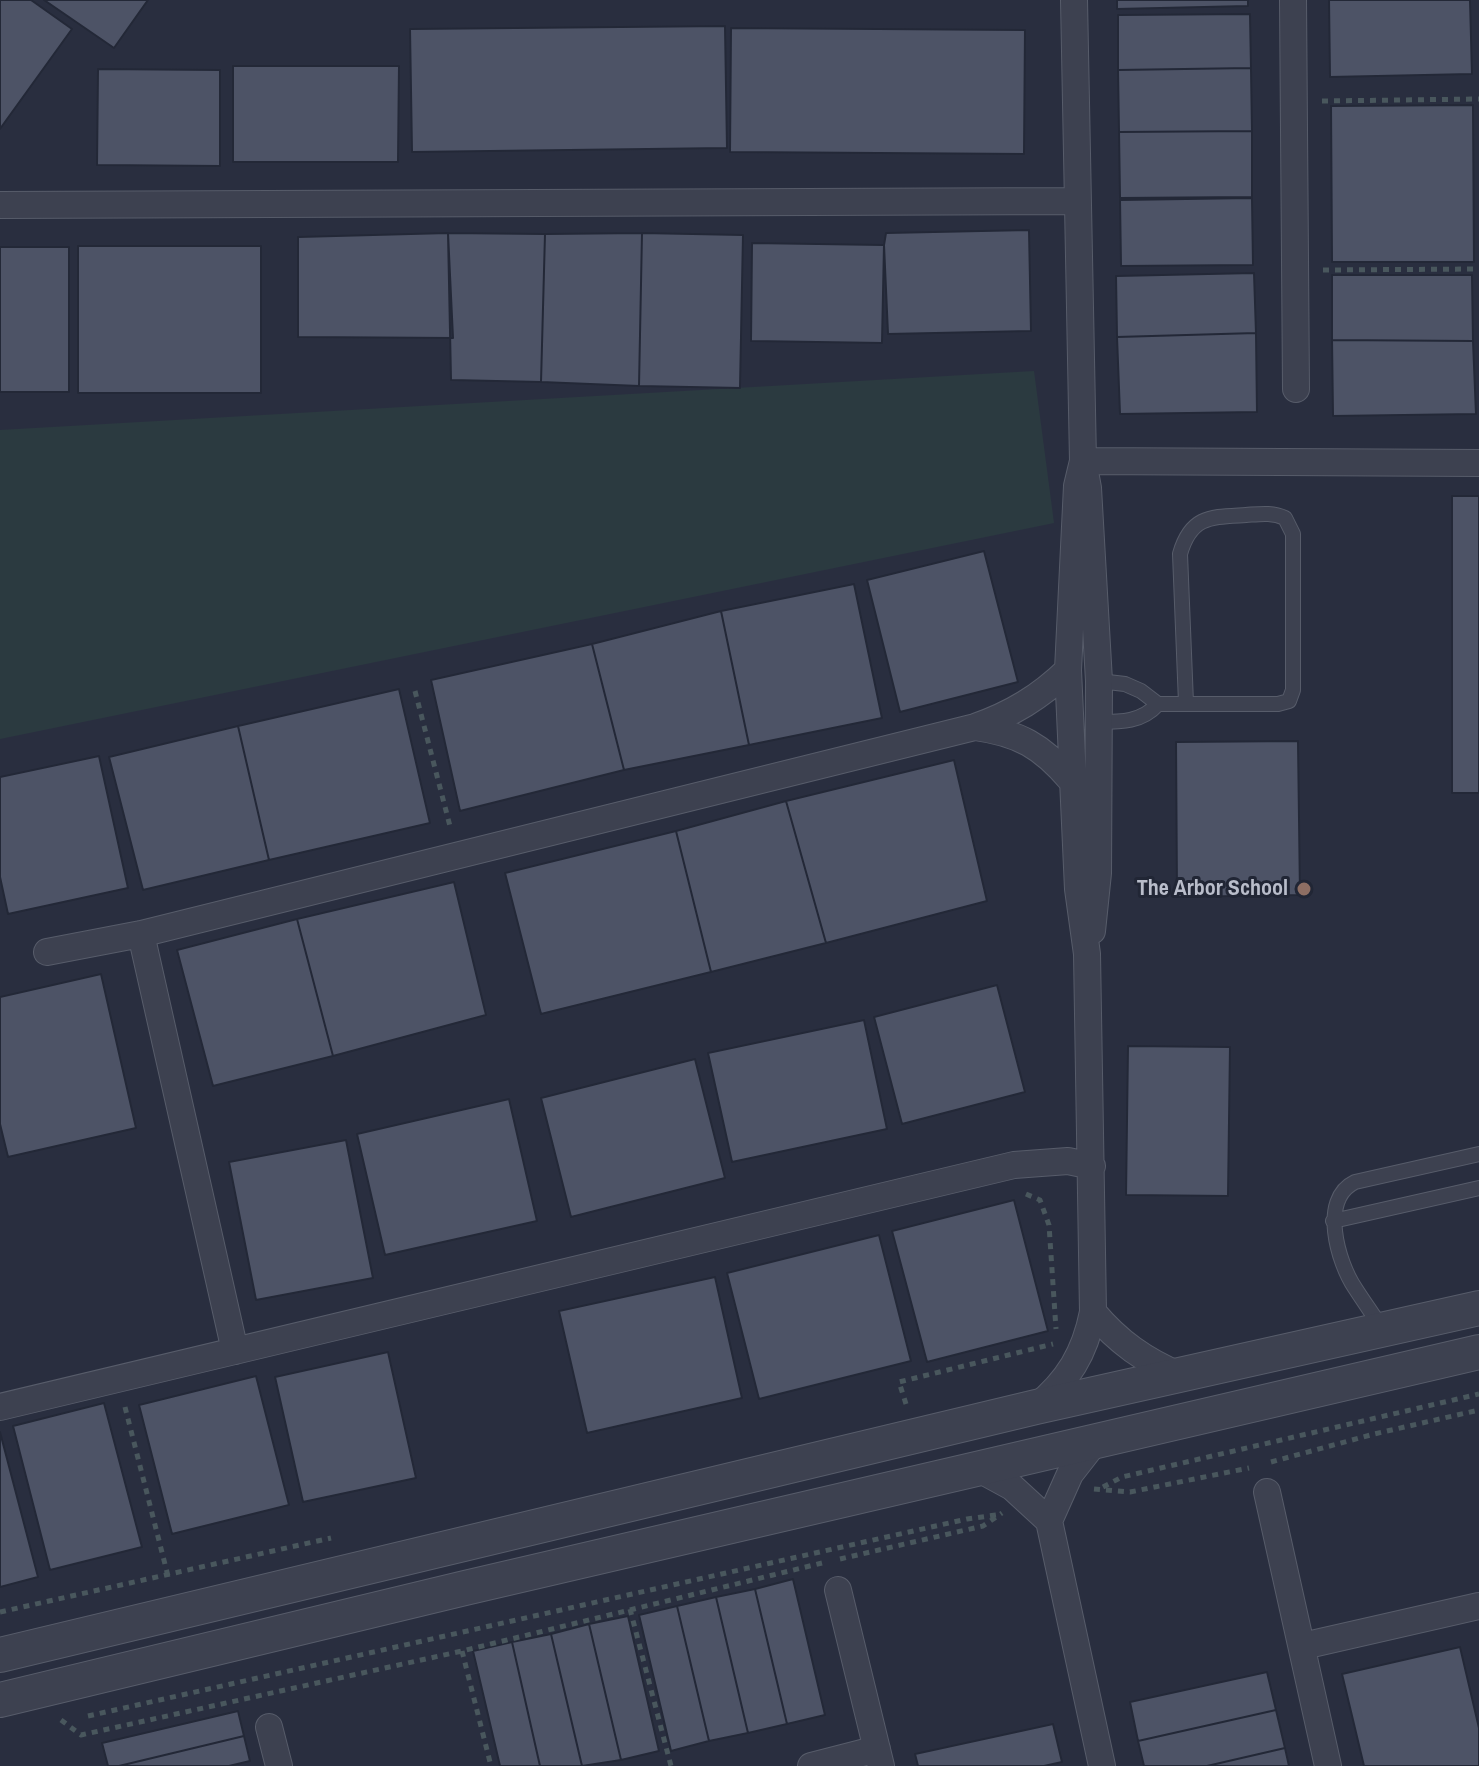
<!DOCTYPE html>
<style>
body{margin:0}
canvas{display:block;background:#292e3f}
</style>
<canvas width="1479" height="1766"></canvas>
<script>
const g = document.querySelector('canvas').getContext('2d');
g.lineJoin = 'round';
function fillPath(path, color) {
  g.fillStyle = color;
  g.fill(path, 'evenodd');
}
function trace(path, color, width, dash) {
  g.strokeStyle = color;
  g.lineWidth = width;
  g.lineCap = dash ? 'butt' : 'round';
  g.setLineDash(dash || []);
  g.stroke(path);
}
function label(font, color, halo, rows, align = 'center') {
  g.font = font + ' "Archivo Narrow",sans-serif';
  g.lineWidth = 6;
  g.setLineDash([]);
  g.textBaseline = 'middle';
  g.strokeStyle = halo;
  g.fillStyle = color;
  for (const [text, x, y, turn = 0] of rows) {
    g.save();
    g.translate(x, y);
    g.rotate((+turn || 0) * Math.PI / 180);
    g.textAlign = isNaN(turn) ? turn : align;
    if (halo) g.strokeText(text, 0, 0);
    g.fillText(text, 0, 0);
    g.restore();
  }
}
const green = new Path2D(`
 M1034,371L1054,523L0,739V430Z`);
const building = new Path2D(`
 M0,0H31L72,29L0,129Z
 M44,0H148L114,48Z
 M1117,0H1248V6L1117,9Z
 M1329,0H1470L1472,74L1330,77Z
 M1250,14L1251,68L1118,70V15Z
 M725,26L727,148L412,152L410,29Z
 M731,28L1025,30L1024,154L730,152Z
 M233,66H399L398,162H233Z
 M1251,68L1252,131L1119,132L1118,70Z
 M98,69L220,70V166L97,165Z
 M1473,105L1474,262H1332L1331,106Z
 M1252,131V197L1120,198L1119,132Z
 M1252,198L1253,265L1121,266L1120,200Z
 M1029,230L1031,331L888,334L884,245L886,233Z
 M448,233L453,338L298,337V237Z
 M448,233L545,234L541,382L451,380Z
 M642,233L639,386L541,382L545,234Z
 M642,233L743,235L740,388L639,386Z
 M752,243L884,245L882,343L751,341Z
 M78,246H261V393H78Z
 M0,247H69V392H0Z
 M1254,273L1256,333L1117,337L1116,276Z
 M1332,275H1472L1473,341L1332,340Z
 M1256,333L1257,412L1120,414L1117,337Z
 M1332,340L1473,341L1476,414L1333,416Z
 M1452,496H1479V793H1452Z
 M984,551L1018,682L900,712L867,580Z
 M854,584L882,718L749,745L721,611Z
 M721,611L749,745L624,770L592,644Z
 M592,644L624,770L460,811L431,680Z
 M399,689L430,823L269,860L238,726Z
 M238,726L269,860L143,890L109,757Z
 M1298,741L1300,895L1177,897L1176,742Z
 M99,756L128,888L8,914L0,877V777Z
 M954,760L987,901L826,943L786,801Z
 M786,801L826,943L711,972L676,831Z
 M676,831L711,972L541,1014L505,873Z
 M454,882L486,1015L333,1056L297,919Z
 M297,919L333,1056L213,1086L177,950Z
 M101,974L136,1128L8,1157L0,1124V997Z
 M997,985L1025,1092L902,1124L874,1017Z
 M864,1020L887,1129L732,1162L708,1053Z
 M1128,1046L1230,1047L1228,1196L1126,1195Z
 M695,1059L725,1178L571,1217L541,1098Z
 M509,1099L537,1221L385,1255L357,1134Z
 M346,1140L373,1278L256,1300L229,1162Z
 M1014,1200L1048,1331L927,1362L892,1231Z
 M879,1235L911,1361L759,1399L727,1273Z
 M715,1277L742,1398L587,1433L559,1311Z
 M388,1352L416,1478L303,1502L275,1377Z
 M256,1376L289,1505L172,1534L139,1405Z
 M104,1403L142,1547L50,1570L13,1426Z
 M0,1432L38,1577L0,1587Z
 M793,1579L825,1715L787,1724L755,1589Z
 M755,1589L787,1724L748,1733L716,1597Z
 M716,1597L748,1733L709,1741L677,1606Z
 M677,1606L709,1741L671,1751L639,1615Z
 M628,1616L659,1751L621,1760L589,1624Z
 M589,1624L621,1760L582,1766L551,1634Z
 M551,1634L582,1766H540L512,1642Z
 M512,1642L540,1766H500L473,1651Z
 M1460,1647L1479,1728V1766H1364L1342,1674Z
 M1267,1672L1276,1710L1138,1741L1130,1702Z
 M1276,1710L1285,1748L1207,1766H1144L1138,1741Z
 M238,1711L244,1736L119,1766H108L102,1743Z
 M1053,1724L1062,1762L1044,1766H918L915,1754Z
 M244,1736L250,1761L229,1766H119Z
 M1285,1748L1289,1766H1207Z`);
const path = new Path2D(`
 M1322,101L1479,99
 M1323,270L1479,269
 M415,691L451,830
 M1026,1194L1040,1200L1049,1225L1056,1329
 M906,1404L899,1382L1053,1344
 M125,1407L168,1576
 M1271,1462L1374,1434L1479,1410
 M1103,1487L1122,1477L1479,1394
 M1094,1489L1130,1492L1249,1468
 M840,1559L983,1526L1002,1513
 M630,1609L671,1766
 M0,1612L331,1538
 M462,1651L491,1766
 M88,1716L967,1519L996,1515
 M61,1720L81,1735L462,1651L822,1563`);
const service = new Path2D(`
 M1099,681L1125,684L1141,691L1158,704H1278L1289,701L1293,690V534L1285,518C1272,512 1260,514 1246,515C1212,517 1191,515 1180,554L1186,703
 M1099,722C1121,722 1142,722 1158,704
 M1333,1221L1479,1188
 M1383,1330C1374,1316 1364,1302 1355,1288C1338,1263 1319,1199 1355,1182L1479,1154`);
const minor = new Path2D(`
 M1074,0L1083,461L1088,488L1099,681L1098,873L1092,931
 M1293,0L1296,389
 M0,205L1076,201
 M1083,461L1479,463
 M975,727C1019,733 1042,746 1071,780
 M141,934L235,1351
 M47,952L141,934L975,727C1012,714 1040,697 1068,670
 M1093,1312C1118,1342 1145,1361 1181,1376
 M0,1407L1014,1165L1068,1161L1092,1166
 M1036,1407C1068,1381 1085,1353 1093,1312L1087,954L1078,889L1068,670L1077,486L1083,461
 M979,1469L1012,1487L1049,1521L1102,1766
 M1267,1492L1328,1766
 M1049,1521L1070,1474L1095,1442
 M838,1590L881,1766
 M1303,1646L1479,1606
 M269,1727L279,1766
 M811,1766L877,1749`);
const tertiary = new Path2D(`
 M0,1655L1036,1407L1479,1308
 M0,1700L465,1588L1479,1352`);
const markers = [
 [1304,889,8,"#8d6e63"]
];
const poiNames = [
 ["The Arbor School",1288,889]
];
fillPath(green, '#2b3a40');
fillPath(building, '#4d5366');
trace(building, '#232837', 2);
trace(service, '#575c6a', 16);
trace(minor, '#575c6a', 28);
trace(tertiary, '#575c6a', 36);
trace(path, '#49575d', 5, [6, 6]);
trace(service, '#3d4150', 14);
trace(minor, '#3d4150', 26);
trace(tertiary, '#3d4150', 34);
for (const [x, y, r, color] of markers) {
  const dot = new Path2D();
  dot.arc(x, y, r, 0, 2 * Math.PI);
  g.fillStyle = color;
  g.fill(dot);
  trace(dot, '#212635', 3);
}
label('bold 22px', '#b9bdca', '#212635', poiNames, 'right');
</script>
